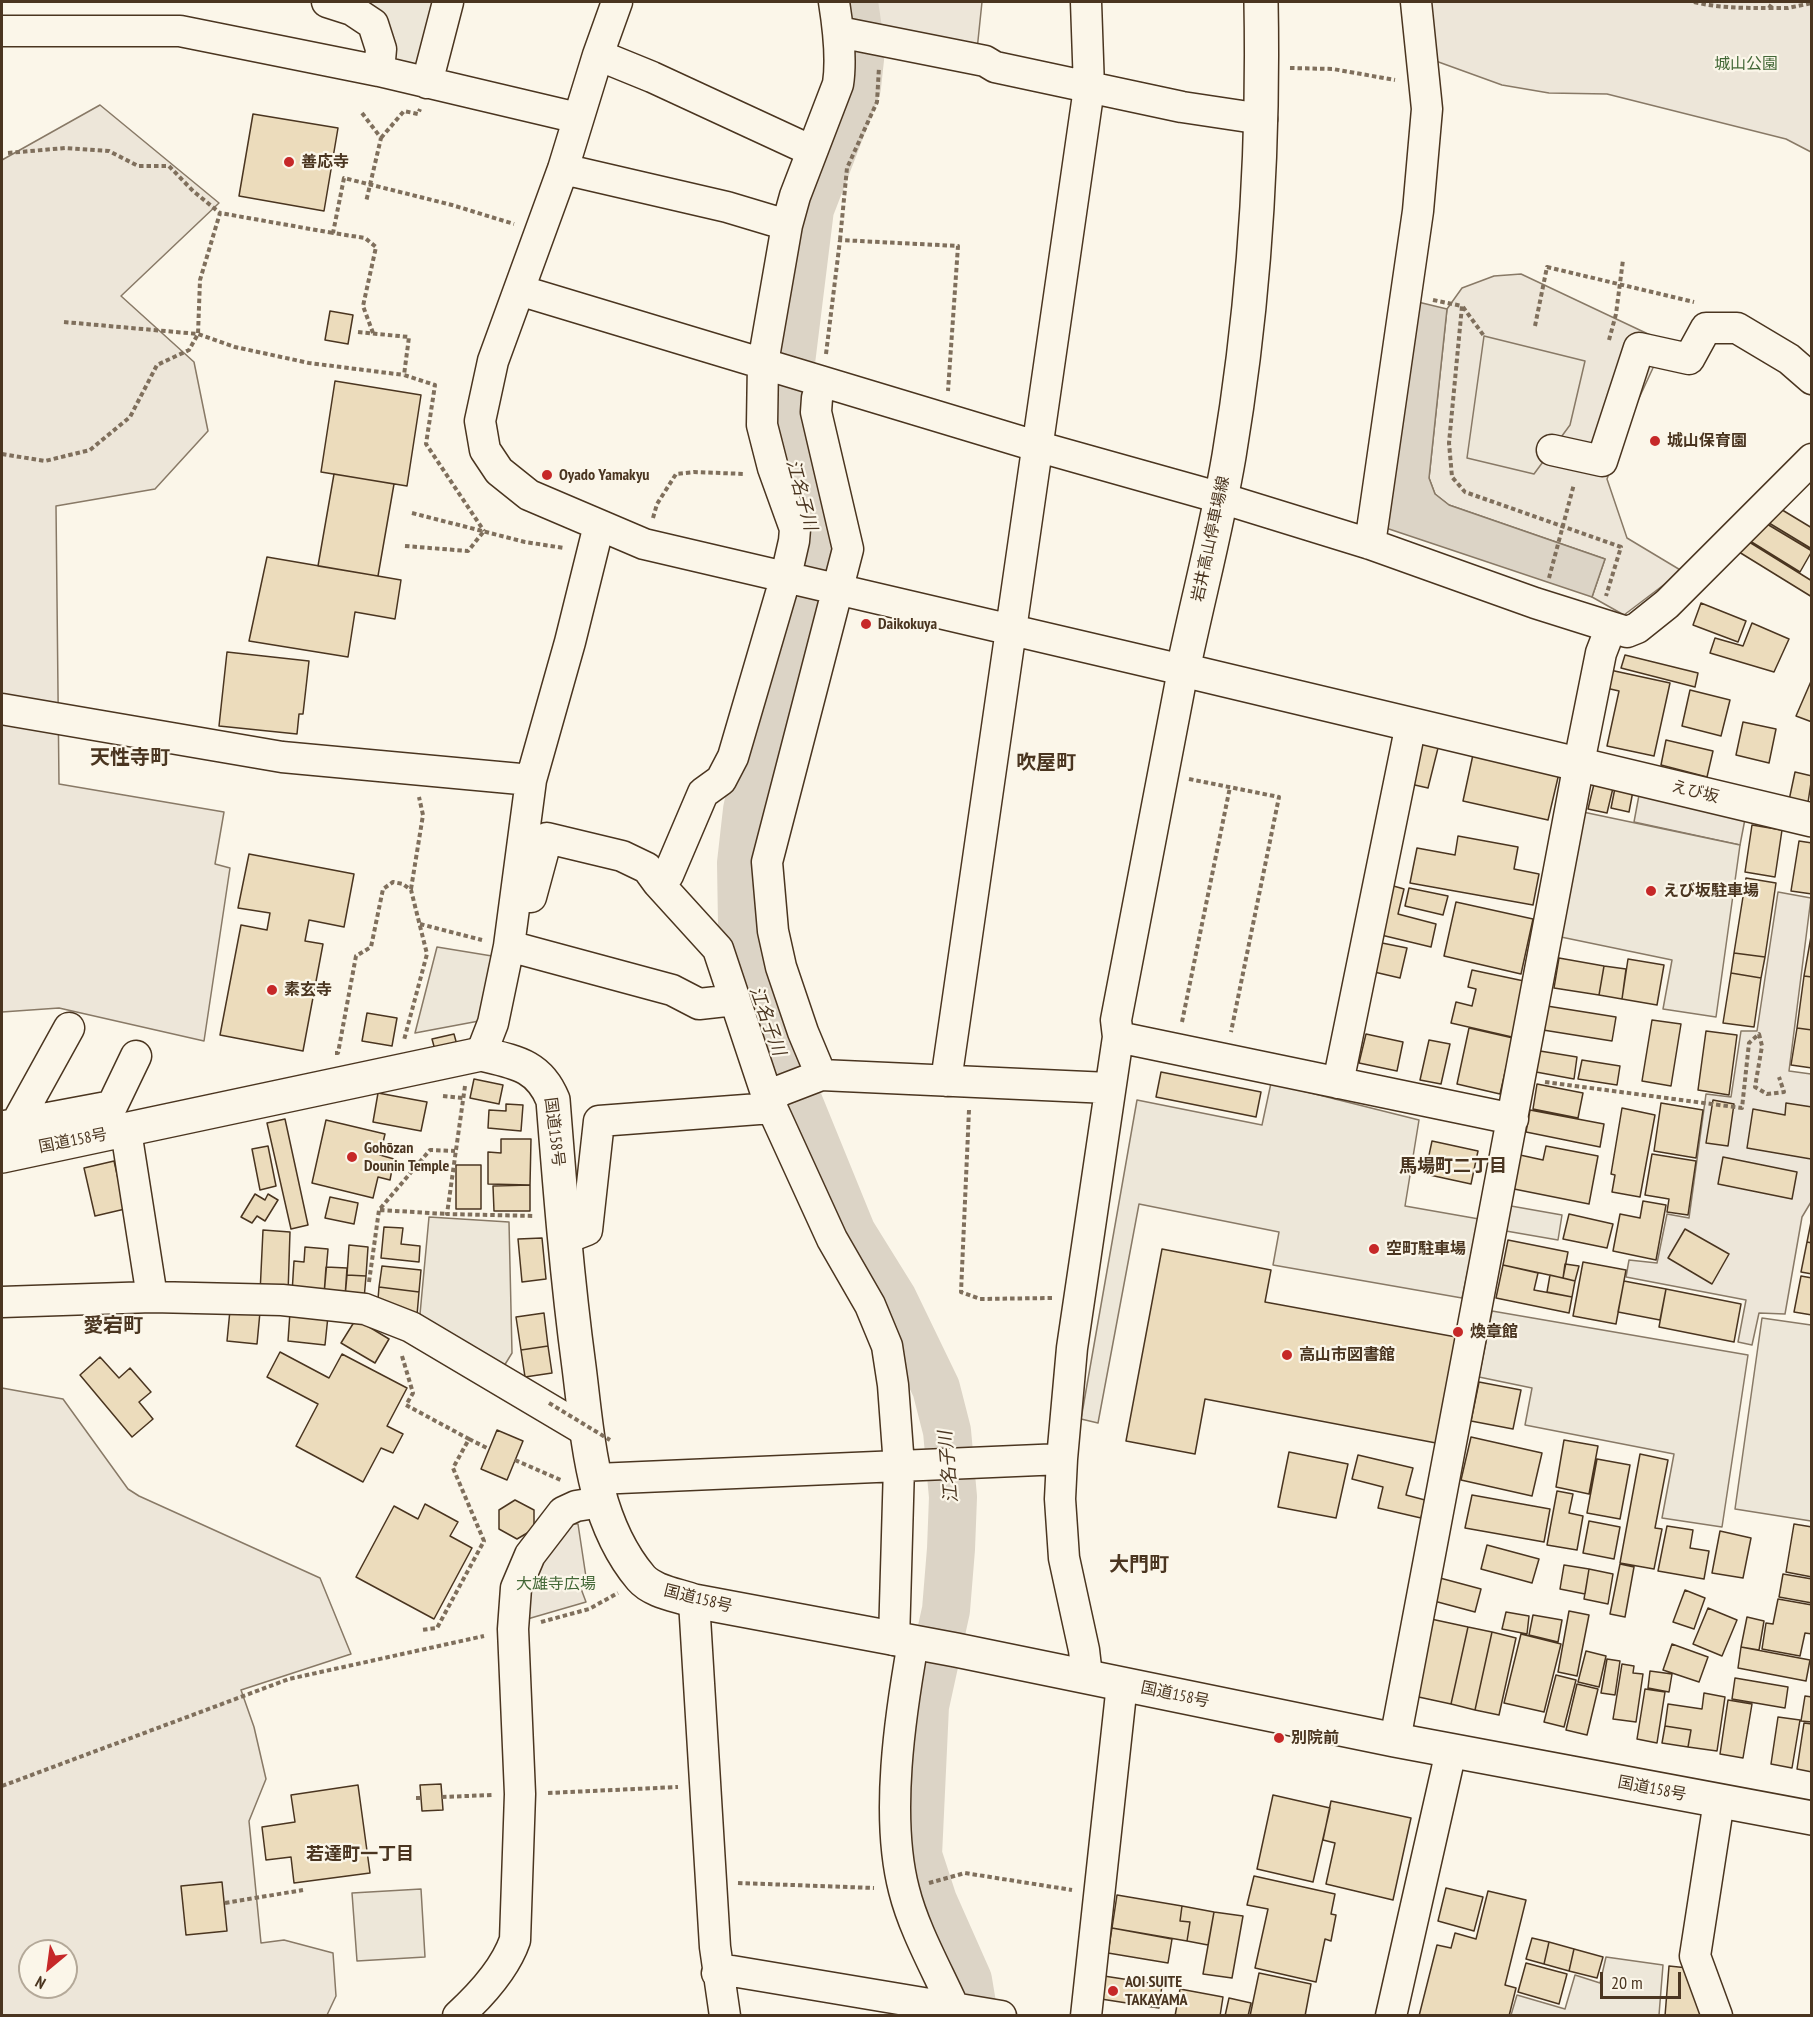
<!DOCTYPE html>
<meta charset="utf-8">
<style>
body{margin:0}
#map{position:relative;width:1813px;height:2017px;overflow:hidden;background:#fbf6e9;font-family:"PT Sans Narrow",sans-serif}
canvas{display:block}
.frame{position:absolute;inset:0;border:3px solid #4a3520;pointer-events:none}
.north{position:absolute;left:18px;top:1939px;width:60px;height:60px;box-sizing:border-box;background:#fbf6e9;border:2px solid #b4a999;border-radius:50%;rotate:209deg;font-size:16px;font-weight:700;line-height:24px;text-align:center;color:#4a3520}
.north::after{content:'';display:block;margin:auto;width:21px;height:27px;background:#c62828;clip-path:polygon(50% 0,100% 100%,50% 72%,0 100%)}
.scale{position:absolute;left:1600px;top:1972px;width:81px;height:27px;box-sizing:border-box;border:3px solid #4a3520;border-top:0;padding-left:8px;font-size:18px;line-height:21px;white-space:nowrap;color:#4a3520;-webkit-text-stroke:4px #fbf6e9;paint-order:stroke}
</style>
<div id="map">
<canvas width="1813" height="2017"></canvas>
<div class="frame"></div>
<div class="north">N</div>
<div class="scale">20 m</div>
</div>
<script>
const g = document.querySelector('canvas').getContext('2d');
g.lineJoin = 'round';
function fillPath(path, color) {
  g.fillStyle = color;
  g.fill(path, 'evenodd');
}
function trace(path, color, width, dash) {
  g.strokeStyle = color;
  g.lineWidth = width;
  g.lineCap = dash ? 'butt' : 'round';
  g.setLineDash(dash || []);
  g.stroke(path);
}
function label(font, color, halo, rows, align = 'center') {
  g.font = font + ' "PT Sans Narrow","Noto Sans JP",sans-serif';
  g.lineWidth = 4.5;
  g.setLineDash([]);
  g.textBaseline = 'middle';
  g.strokeStyle = halo;
  g.fillStyle = color;
  for (const [text, x, y, turn = 0] of rows) {
    g.save();
    g.translate(x, y);
    g.rotate((+turn || 0) * Math.PI / 180);
    g.textAlign = isNaN(turn) ? turn : align;
    if (halo) g.strokeText(text, 0, 0);
    g.fillText(text, 0, 0);
    g.restore();
  }
}
const green = new Path2D(`
 M870,2H982L977,50L874,30Z
 M1426,2H1811V152L1786,139L1607,94L1549,93L1502,85L1433,60Z
 M100,105L219,203L121,296L194,362L208,431L155,489L56,506L59,784L224,812L215,864L230,868L204,1041L59,1008L2,1012V160Z
 M1521,274L1665,342L1628,422L1607,479L1627,538L1682,571L1624,615L1592,597L1605,559L1449,505L1435,494L1429,478L1447,309L1462,288L1494,276Z
 M1639,795L1745,819L1740,845L1634,822Z
 M1778,892L1811,898L1789,1071L1811,1074V1202L1802,1217L1785,1314L1759,1313L1752,1345L1738,1342L1746,1300L1626,1277L1629,1260L1657,1263L1667,1214L1689,1218L1706,1094L1731,1097L1741,1031H1757Z
 M2,1388L63,1399L128,1489L139,1496L320,1578L351,1654L241,1690L254,1727L266,1779L249,1821L261,1943L284,1940L333,1953L336,1996L327,2015H2ZM30,1951H66V1987H30Z
 M567,1523L578,1524L586,1577L580,1586L586,1602L524,1620L528,1586Z`);
const parking = new Path2D(`
 M349,2H436L419,68L388,61Z
 M1484,336L1585,361L1570,425L1534,474L1467,458Z
 M1583,812L1740,845L1716,1017L1663,1009L1672,960L1561,937Z
 M437,947L492,956L479,1021L415,1033Z
 M1271,1083L1419,1120L1405,1206L1479,1219L1462,1298L1273,1265L1279,1232L1139,1204L1098,1423L1081,1419L1137,1100L1262,1125Z
 M1511,1206L1562,1215L1558,1240L1506,1231Z
 M429,1217L509,1222L512,1353L501,1371L419,1325Z
 M1492,1311L1748,1355L1722,1527L1662,1518L1674,1454L1525,1425L1532,1388L1479,1377Z
 M1762,1318L1811,1325V1521L1735,1509Z
 M421,1889L425,1957L357,1961L352,1893Z
 M1606,1957L1663,1965L1659,2015H1511L1517,1995L1565,2009L1575,1975L1600,1983Z`);
const water = new Path2D(`
 M1418,302L1447,309L1429,478L1435,494L1449,505L1605,559L1592,597L1383,527Z`);
const river = new Path2D(`
 M854,2L861,50L857,87L810,209L783,427L812,529L814,553L756,767L747,810L741,863L742,924L748,968L782,1061L852,1233L893,1299L936,1388L947,1431L953,1497L951,1549L946,1610L925,1706L918,1855L933,1901L968,1980L974,2016`);
const building = new Path2D(`
 M253,114L338,128L324,211L239,196Z
 M330,311L353,315L348,344L325,340Z
 M335,381L421,395L407,486L321,472Z
 M334,474L394,484L378,576L318,566Z
 M1779,508L1812,528V549L1769,523Z
 M1762,521L1812,551L1800,572L1750,541Z
 M1746,540L1812,581V597L1739,552Z
 M267,557L401,580L395,619L355,612L348,657L249,641Z
 M1701,603L1746,621L1738,642L1693,625Z
 M1752,623L1789,639L1774,672L1710,653L1715,638L1743,646Z
 M227,652L309,661L303,714H299L297,734L219,726Z
 M1625,655L1698,673L1695,687L1621,668Z
 M1610,670L1670,683L1654,756L1607,746L1619,691L1606,688Z
 M1812,679V722L1796,716Z
 M1690,690L1730,700L1721,736L1682,726Z
 M1743,722L1776,729L1769,763L1736,755Z
 M1418,738L1439,744L1428,788L1406,783Z
 M1666,740L1713,751L1707,777L1661,765Z
 M1474,750L1560,769L1548,820L1463,801Z
 M1795,772L1812,776L1807,809L1788,805Z
 M1594,784L1613,788L1607,813L1588,809Z
 M1615,788L1633,791L1629,812L1611,808Z
 M1752,825L1782,830L1775,877L1745,872Z
 M1458,836L1518,847L1514,869L1539,874L1533,905L1410,883L1417,848L1455,855Z
 M1799,841L1812,843V894L1791,891Z
 M249,854L354,874L344,927L309,920L305,941L323,944L303,1051L220,1035L241,925L267,930L270,913L238,908Z
 M1746,878L1776,883L1765,957L1734,953Z
 M1390,885L1404,889L1398,914L1436,924L1431,947L1377,934Z
 M1409,888L1448,896L1443,915L1405,906Z
 M1456,902L1533,919L1521,974L1444,956Z
 M1812,931V977L1804,976Z
 M1377,942L1407,948L1400,978L1370,971Z
 M1734,953L1765,957L1761,978L1731,973Z
 M1559,958L1604,966L1599,995L1554,988Z
 M1628,959L1664,965L1657,1005L1622,999Z
 M1604,966L1626,969L1622,999L1599,995Z
 M1472,970L1524,981L1512,1037L1451,1023L1456,1002L1472,1006L1476,989L1468,987Z
 M1731,973L1761,978L1754,1027L1723,1023Z
 M1804,976L1812,977V1030L1797,1028Z
 M1547,1006L1616,1017L1612,1041L1543,1030Z
 M367,1013L397,1018L392,1046L362,1041Z
 M1652,1020L1681,1024L1671,1086L1642,1081Z
 M1469,1028L1513,1038L1500,1094L1457,1084Z
 M1797,1028L1812,1030V1068L1791,1065Z
 M1706,1031L1737,1035L1729,1095L1698,1090Z
 M454,1034L457,1045L435,1050L432,1039Z
 M1366,1034L1403,1042L1397,1071L1359,1063Z
 M1429,1040L1450,1044L1441,1084L1420,1080Z
 M1540,1051L1577,1057L1574,1079L1536,1072Z
 M1582,1060L1620,1066L1617,1085L1578,1079Z
 M1161,1072L1261,1092L1256,1117L1156,1097Z
 M474,1079L503,1085L499,1104L470,1098Z
 M1537,1084L1583,1093L1578,1118L1533,1109Z
 M378,1093L427,1102L421,1131L373,1122Z
 M1713,1100L1734,1104L1728,1146L1706,1143Z
 M1661,1103L1703,1110L1696,1158L1654,1151Z
 M1786,1103L1812,1107L1811,1159L1747,1148L1753,1109L1785,1115Z
 M506,1104L523,1105L521,1131L488,1128L489,1110L506,1111Z
 M1622,1108L1655,1115L1640,1197L1612,1192L1615,1175L1611,1174Z
 M1530,1110L1604,1124L1600,1147L1526,1132Z
 M285,1119L308,1225L291,1229L267,1123Z
 M326,1120L385,1134L380,1155L394,1159L390,1180L378,1177L373,1198L312,1183Z
 M501,1139H531L530,1185L488,1184V1152L501,1153Z
 M1432,1141L1478,1151L1471,1184L1425,1174Z
 M268,1146L276,1186L260,1190L252,1149Z
 M1546,1146L1598,1156L1589,1204L1514,1189L1520,1155L1543,1160Z
 M1652,1154L1696,1161L1688,1215L1667,1212L1669,1199L1645,1195Z
 M1723,1157L1797,1172L1792,1199L1718,1184Z
 M114,1161L125,1209L95,1216L84,1168Z
 M456,1165H481V1209H456Z
 M530,1185V1211H494L493,1186Z
 M255,1194L265,1200L268,1194L278,1200L265,1221L257,1216L252,1223L241,1217Z
 M330,1197L358,1203L354,1224L325,1218Z
 M1643,1201L1666,1205L1656,1260L1613,1251L1620,1214L1640,1218Z
 M1569,1214L1613,1224L1607,1248L1563,1239Z
 M1811,1222H1812V1243L1807,1242Z
 M384,1227L403,1228L401,1244L420,1246L419,1262L381,1258Z
 M1685,1229L1729,1254L1712,1284L1668,1258Z
 M263,1230L290,1232L288,1294L260,1293Z
 M542,1238L546,1279L522,1282L518,1239Z
 M1508,1240L1568,1252L1563,1278L1503,1265Z
 M1807,1242L1812,1243V1274L1801,1272Z
 M349,1245L368,1247L366,1276L347,1275Z
 M305,1247L328,1249L324,1295L292,1293L294,1261L304,1262Z
 M1162,1249L1271,1270L1265,1302L1456,1337L1436,1443L1205,1399L1195,1454L1126,1441Z
 M1583,1262L1626,1270L1616,1324L1573,1316Z
 M1565,1264L1579,1266L1575,1281L1563,1278Z
 M1503,1265L1538,1273L1534,1290L1572,1297L1569,1313L1496,1298Z
 M382,1266L421,1270L419,1292L379,1287Z
 M326,1267L347,1268L345,1297L324,1295Z
 M347,1275L366,1276L364,1299L345,1297Z
 M1550,1275L1575,1281L1572,1297L1547,1292Z
 M1801,1276L1812,1278V1315L1794,1312Z
 M1624,1281L1666,1289L1660,1320L1618,1312Z
 M379,1287L419,1292L417,1315L377,1311Z
 M1666,1289L1741,1304L1734,1342L1659,1327Z
 M230,1310L260,1312L257,1344L227,1341Z
 M290,1312L328,1316L325,1345L288,1341Z
 M544,1313L548,1346L521,1350L516,1317Z
 M356,1319L389,1339L375,1363L341,1343Z
 M548,1346L552,1373L525,1377L521,1350Z
 M280,1352L329,1378L342,1354L407,1388L387,1426L403,1434L393,1453L381,1448L363,1482L296,1446L318,1404L267,1377Z
 M100,1357L119,1378L130,1368L151,1392L139,1402L153,1419L132,1437L80,1375Z
 M1479,1382L1521,1390L1513,1429L1471,1421Z
 M497,1430L523,1441L507,1480L481,1469Z
 M1471,1437L1542,1453L1532,1496L1461,1480Z
 M1564,1440L1598,1446L1589,1494L1556,1487Z
 M1289,1452L1348,1464L1336,1518L1278,1507Z
 M1640,1454L1668,1460L1655,1528L1662,1529L1654,1569L1620,1563Z
 M1358,1455L1413,1468L1406,1495L1425,1500L1421,1518L1378,1508L1383,1487L1352,1479Z
 M1597,1459L1630,1465L1620,1519L1587,1513Z
 M1557,1491L1573,1494L1569,1513L1583,1516L1577,1550L1547,1545Z
 M1472,1495L1550,1509L1544,1542L1465,1528Z
 M515,1500L534,1510V1529L517,1539L499,1529V1510Z
 M425,1504L458,1522L450,1536L472,1548L434,1619L356,1577L394,1506L418,1519Z
 M1589,1521L1620,1527L1614,1559L1583,1553Z
 M1794,1524L1812,1527V1577L1786,1572Z
 M1667,1526L1693,1530L1690,1548L1709,1551L1704,1579L1658,1571Z
 M1720,1531L1751,1538L1743,1578L1712,1573Z
 M1487,1545L1539,1559L1532,1583L1481,1569Z
 M1620,1564L1634,1567L1625,1617L1610,1614Z
 M1564,1565L1589,1569L1585,1594L1560,1589Z
 M1589,1569L1613,1574L1608,1604L1584,1599Z
 M1783,1574L1812,1579V1603L1779,1597Z
 M1440,1578L1481,1589L1475,1612L1434,1601Z
 M1685,1590L1705,1598L1694,1629L1673,1622Z
 M1778,1599L1812,1605V1634L1805,1633L1800,1656L1762,1649L1766,1623L1773,1624Z
 M1708,1608L1737,1620L1722,1656L1693,1644Z
 M1569,1611L1589,1615L1577,1676L1558,1672Z
 M1506,1612L1529,1616L1527,1634L1502,1629Z
 M1533,1615L1562,1620L1558,1642L1529,1635Z
 M1747,1617L1764,1621L1759,1650L1741,1647Z
 M1431,1619L1468,1627L1451,1704L1414,1696Z
 M1468,1627L1492,1632L1475,1710L1451,1704Z
 M1492,1632L1516,1638L1499,1715L1475,1710Z
 M1521,1634L1561,1644L1544,1712L1504,1703Z
 M1672,1644L1708,1657L1699,1682L1663,1670Z
 M1741,1647L1810,1660L1806,1681L1738,1668Z
 M1586,1651L1606,1656L1599,1687L1578,1682Z
 M1607,1659L1620,1661L1615,1695L1601,1693Z
 M1622,1664L1634,1666L1633,1673L1643,1674L1636,1722L1613,1719Z
 M1650,1671L1672,1674L1669,1692L1648,1688Z
 M1556,1675L1576,1680L1564,1727L1544,1722Z
 M1735,1678L1788,1687L1785,1708L1732,1699Z
 M1577,1684L1598,1689L1587,1735L1566,1730Z
 M1645,1689L1665,1692L1657,1743L1637,1739Z
 M1704,1693L1725,1697L1717,1751L1688,1747L1691,1730L1665,1726L1668,1704L1702,1709Z
 M1805,1696L1812,1697V1722L1801,1721Z
 M1728,1700L1752,1704L1743,1758L1720,1754Z
 M1778,1717L1800,1720L1792,1768L1771,1764Z
 M1804,1723L1812,1724V1772L1797,1769Z
 M1665,1726L1691,1730L1688,1747L1662,1743Z
 M441,1784L443,1810L422,1811L420,1785Z
 M358,1785L370,1873L294,1883L291,1857L266,1860L262,1827L295,1822L291,1795Z
 M1273,1795L1330,1808L1313,1882L1257,1869Z
 M1331,1801L1411,1818L1393,1900L1326,1884L1335,1843L1323,1840Z
 M1254,1876L1335,1894L1331,1914L1336,1915L1331,1941L1325,1939L1316,1982L1255,1968L1268,1909L1247,1905Z
 M222,1882L227,1931L186,1935L181,1886Z
 M1446,1888L1483,1897L1474,1931L1438,1921Z
 M1488,1891L1526,1900L1505,1985L1516,1988L1509,2016H1419L1437,1945L1451,1948L1455,1933L1476,1939Z
 M1117,1895L1182,1906L1180,1921L1190,1922L1187,1941L1112,1928Z
 M1182,1906L1214,1912L1208,1945L1187,1941L1190,1922L1180,1921Z
 M1214,1912L1243,1916L1232,1978L1203,1974Z
 M1112,1928L1172,1939L1168,1963L1108,1953Z
 M1532,1938L1549,1942L1544,1964L1526,1959Z
 M1549,1942L1574,1949L1569,1971L1544,1964Z
 M1574,1949L1603,1957L1597,1978L1569,1971Z
 M1526,1963L1567,1974L1559,2004L1518,1992Z
 M1669,1966L1688,1968L1701,2001L1700,2016H1665Z
 M1259,1973L1311,1984L1305,2016H1250Z
 M1104,1976L1162,1985L1159,2008L1101,1999Z
 M1180,1989L1223,1997L1220,2016H1175Z
 M1229,1998L1251,2003L1248,2016H1225Z`);
const path = new Path2D(`
 M1694,2C1719,8 1742,8 1769,8L1773,2
 M1769,8H1788L1812,3
 M1290,68L1333,69L1395,80
 M362,113L381,138L366,202
 M381,138L404,111L418,114L420,109
 M8,153L65,148L109,151L138,166H169L193,191L220,213
 M840,240L847,168L877,102L879,67
 M1433,300L1462,306L1449,443L1452,477L1465,492L1621,547L1606,596
 M1463,307L1484,336
 M64,322L198,334L235,347L309,363L404,375
 M1535,326L1547,267L1694,302
 M358,332L409,337L404,375L435,385L426,444L484,531
 M373,333L363,306L376,247L365,238L333,233L344,178L452,205L514,224
 M1609,340L1616,314L1623,260
 M826,354L840,240L958,246L948,391
 M2,454L45,461L90,450L130,417L157,365L189,350L198,334L200,280L220,213L333,233
 M412,513L525,542L564,548
 M653,518L657,504L676,474L694,472L745,474
 M405,546L468,551L484,531
 M1549,578L1574,484
 M1189,779L1279,797L1231,1032
 M411,889L423,815L419,797
 M420,924L482,940
 M1182,1022L1230,787
 M335,1053H338L356,956L371,947L383,889L393,882L403,884L411,890L427,954L404,1040
 M1545,1082L1742,1108L1749,1043L1759,1034L1762,1046L1755,1087L1767,1094L1784,1092L1779,1077
 M465,1086L447,1214L535,1216
 M443,1096L463,1098
 M969,1110L961,1292L980,1299L1052,1298
 M380,1210L447,1214
 M369,1282L379,1210L430,1150L455,1151
 M402,1356L413,1393L406,1405L469,1439L453,1468L484,1541L437,1628L421,1630
 M469,1439L489,1449
 M515,1460L563,1481
 M541,1622L589,1609L618,1593
 M2,1786L289,1679L484,1636
 M548,1793L678,1787
 M442,1797L492,1795
 M416,1798H421
 M738,1883L874,1888
 M929,1883L965,1873L1072,1890
 M225,1903L303,1890`);
const minor = new Path2D(`
 M327,2L352,10L373,24L381,49L379,71
 M617,2L598,55L563,169L493,361L480,421L485,450L499,471L529,495L644,544L1183,670L1116,1020L1118,1037L1072,1348L1062,1459L1060,1499L1064,1558L1084,1650L1087,1676
 M834,2C838,27 842,58 838,84L795,196L787,225L763,363L762,425L773,468L795,529L794,541L786,576L733,757L721,780L703,793L668,875L658,883L718,949L768,1099L832,1239L870,1305L887,1346L893,1385L899,1466L894,1640
 M2,31H180L379,71L578,118
 M839,32L985,61L995,67L1182,107L1262,119
 M598,55L652,77L812,151
 M427,83L448,2
 M563,169L727,207L787,225
 M521,288L532,294L1036,446L1221,498L1370,544L1535,603L1627,632L1637,628L1667,604L1812,459
 M1552,450L1602,461L1639,348L1689,359L1706,328H1737L1789,359L1812,379
 M1370,544L1418,211L1427,109L1416,2
 M2,709L282,757L531,780
 M531,897L547,838L622,856L647,868L658,883
 M509,946L672,990L699,1004L735,1000
 M1118,1037L1513,1119
 M481,1054L493,1023L509,946L531,780L570,642L599,525
 M821,1075L803,1032L781,967L773,931L767,862L848,549L816,412L817,398L822,382
 M946,1081L1089,88L1086,2
 M1338,1083L1411,724
 M768,1099L782,1090L821,1075L1109,1088
 M16,1124L112,1106L136,1056
 M4,1126L16,1124L69,1028
 M126,1131L152,1297
 M564,1239L587,1230L599,1121L772,1108
 M2,1302L152,1297L282,1300L365,1309L411,1327L588,1432
 M596,1479L1062,1459
 M694,1601L715,1947L725,2016
 M913,1643C900,1716 885,1817 904,1890C914,1930 937,1970 954,2008
 M1395,1740L1579,763L1601,653L1611,627
 M717,1973L732,1971L1001,2016
 M458,2016C481,1995 505,1969 515,1940L520,1794L513,1629L516,1588L530,1555L563,1512L576,1506L601,1502
 M1086,2016L1122,1684
 M1391,2016L1451,1751
 M1717,2016L1695,1956L1719,1801`);
const major = new Path2D(`
 M1261,2C1264,153 1254,306 1229,456C1217,527 1198,598 1183,670L1812,820`);
const highway = new Path2D(`
 M2,1156L481,1054C515,1062 539,1065 553,1100C560,1189 567,1278 579,1367C588,1438 592,1520 641,1578C653,1592 678,1595 694,1601L956,1650L1395,1740L1812,1818`);
const pathBridge = new Path2D(`
 M549,1403L610,1440`);
const markers = [
 [289,162,6,"#c62828"],
 [1655,441,6,"#c62828"],
 [547,475,6,"#c62828"],
 [866,624,6,"#c62828"],
 [1651,891,6,"#c62828"],
 [272,990,6,"#c62828"],
 [352,1157,6,"#c62828"],
 [1374,1249,6,"#c62828"],
 [1458,1332,6,"#c62828"],
 [1287,1355,6,"#c62828"],
 [1279,1738,6,"#c62828"],
 [1113,1991,6,"#c62828"]
];
const parkNames = [
 ["城山公園",1746,64],
 ["大雄寺広場",556,1584]
];
const poiNames = [
 ["善応寺",301,162],
 ["城山保育園",1667,441],
 ["Oyado Yamakyu",559,475],
 ["Daikokuya",878,624],
 ["えび坂駐車場",1663,891],
 ["素玄寺",284,990],
 ["Gohōzan",364,1148],
 ["Dounin Temple",364,1166],
 ["空町駐車場",1386,1249],
 ["煥章館",1470,1332],
 ["高山市図書館",1299,1355],
 ["別院前",1291,1738],
 ["AOI SUITE",1125,1982],
 ["TAKAYAMA",1125,2000]
];
const streetNames = [
 ["岩井高山停車場線",1211,539,-78],
 ["えび坂",1695,792,14],
 ["国道158号",554,1132,83],
 ["国道158号",73,1141,-11],
 ["国道158号",698,1599,14],
 ["国道158号",1175,1695,12],
 ["国道158号",1652,1789,11]
];
const waterNames = [
 ["江名子川",801,495,75],
 ["江名子川",767,1021,70],
 ["江名子川",949,1467,-95]
];
const neighbourhoodNames = [
 ["馬場町二丁目",1453,1167],
 ["若達町一丁目",360,1855]
];
const quarterNames = [
 ["天性寺町",130,758],
 ["吹屋町",1046,763],
 ["愛宕町",113,1326],
 ["大門町",1139,1565]
];
fillPath(green, '#ede6d9');
trace(green, '#887966', 1.5);
fillPath(parking, '#ede7d9');
trace(parking, '#887966', 1.5);
fillPath(water, '#dcd4c6');
trace(water, '#887966', 1.5);
trace(river, '#dcd4c6', 48);
fillPath(building, '#ecdcbc');
trace(building, '#4a3520', 1.5);
trace(minor, '#4a3520', 33);
trace(major, '#4a3520', 36);
trace(highway, '#4a3520', 36);
trace(path, '#7f6f5c', 4, [4.5, 3]);
trace(minor, '#fbf6e9', 30);
trace(major, '#fbf6e9', 33);
trace(highway, '#fbf6e9', 33);
trace(pathBridge, '#7f6f5c', 4, [4.5, 3]);
for (const [x, y, r, color] of markers) {
  const dot = new Path2D();
  dot.arc(x, y, r, 0, 2 * Math.PI);
  g.fillStyle = color;
  g.fill(dot);
  trace(dot, '#fbf6e9', 2);
}
label('16px', '#436837', '#fbf6e9', parkNames);
label('bold 16px', '#4a3520', '#fbf6e9', poiNames, 'left');
label('16px', '#4a3520', '#fbf6e9', streetNames);
label('italic 18px', '#4a3520', '#fbf6e9', waterNames);
label('bold 18px', '#4a3520', '#fbf6e9', neighbourhoodNames);
label('bold 20px', '#4a3520', '#fbf6e9', quarterNames);
</script>
